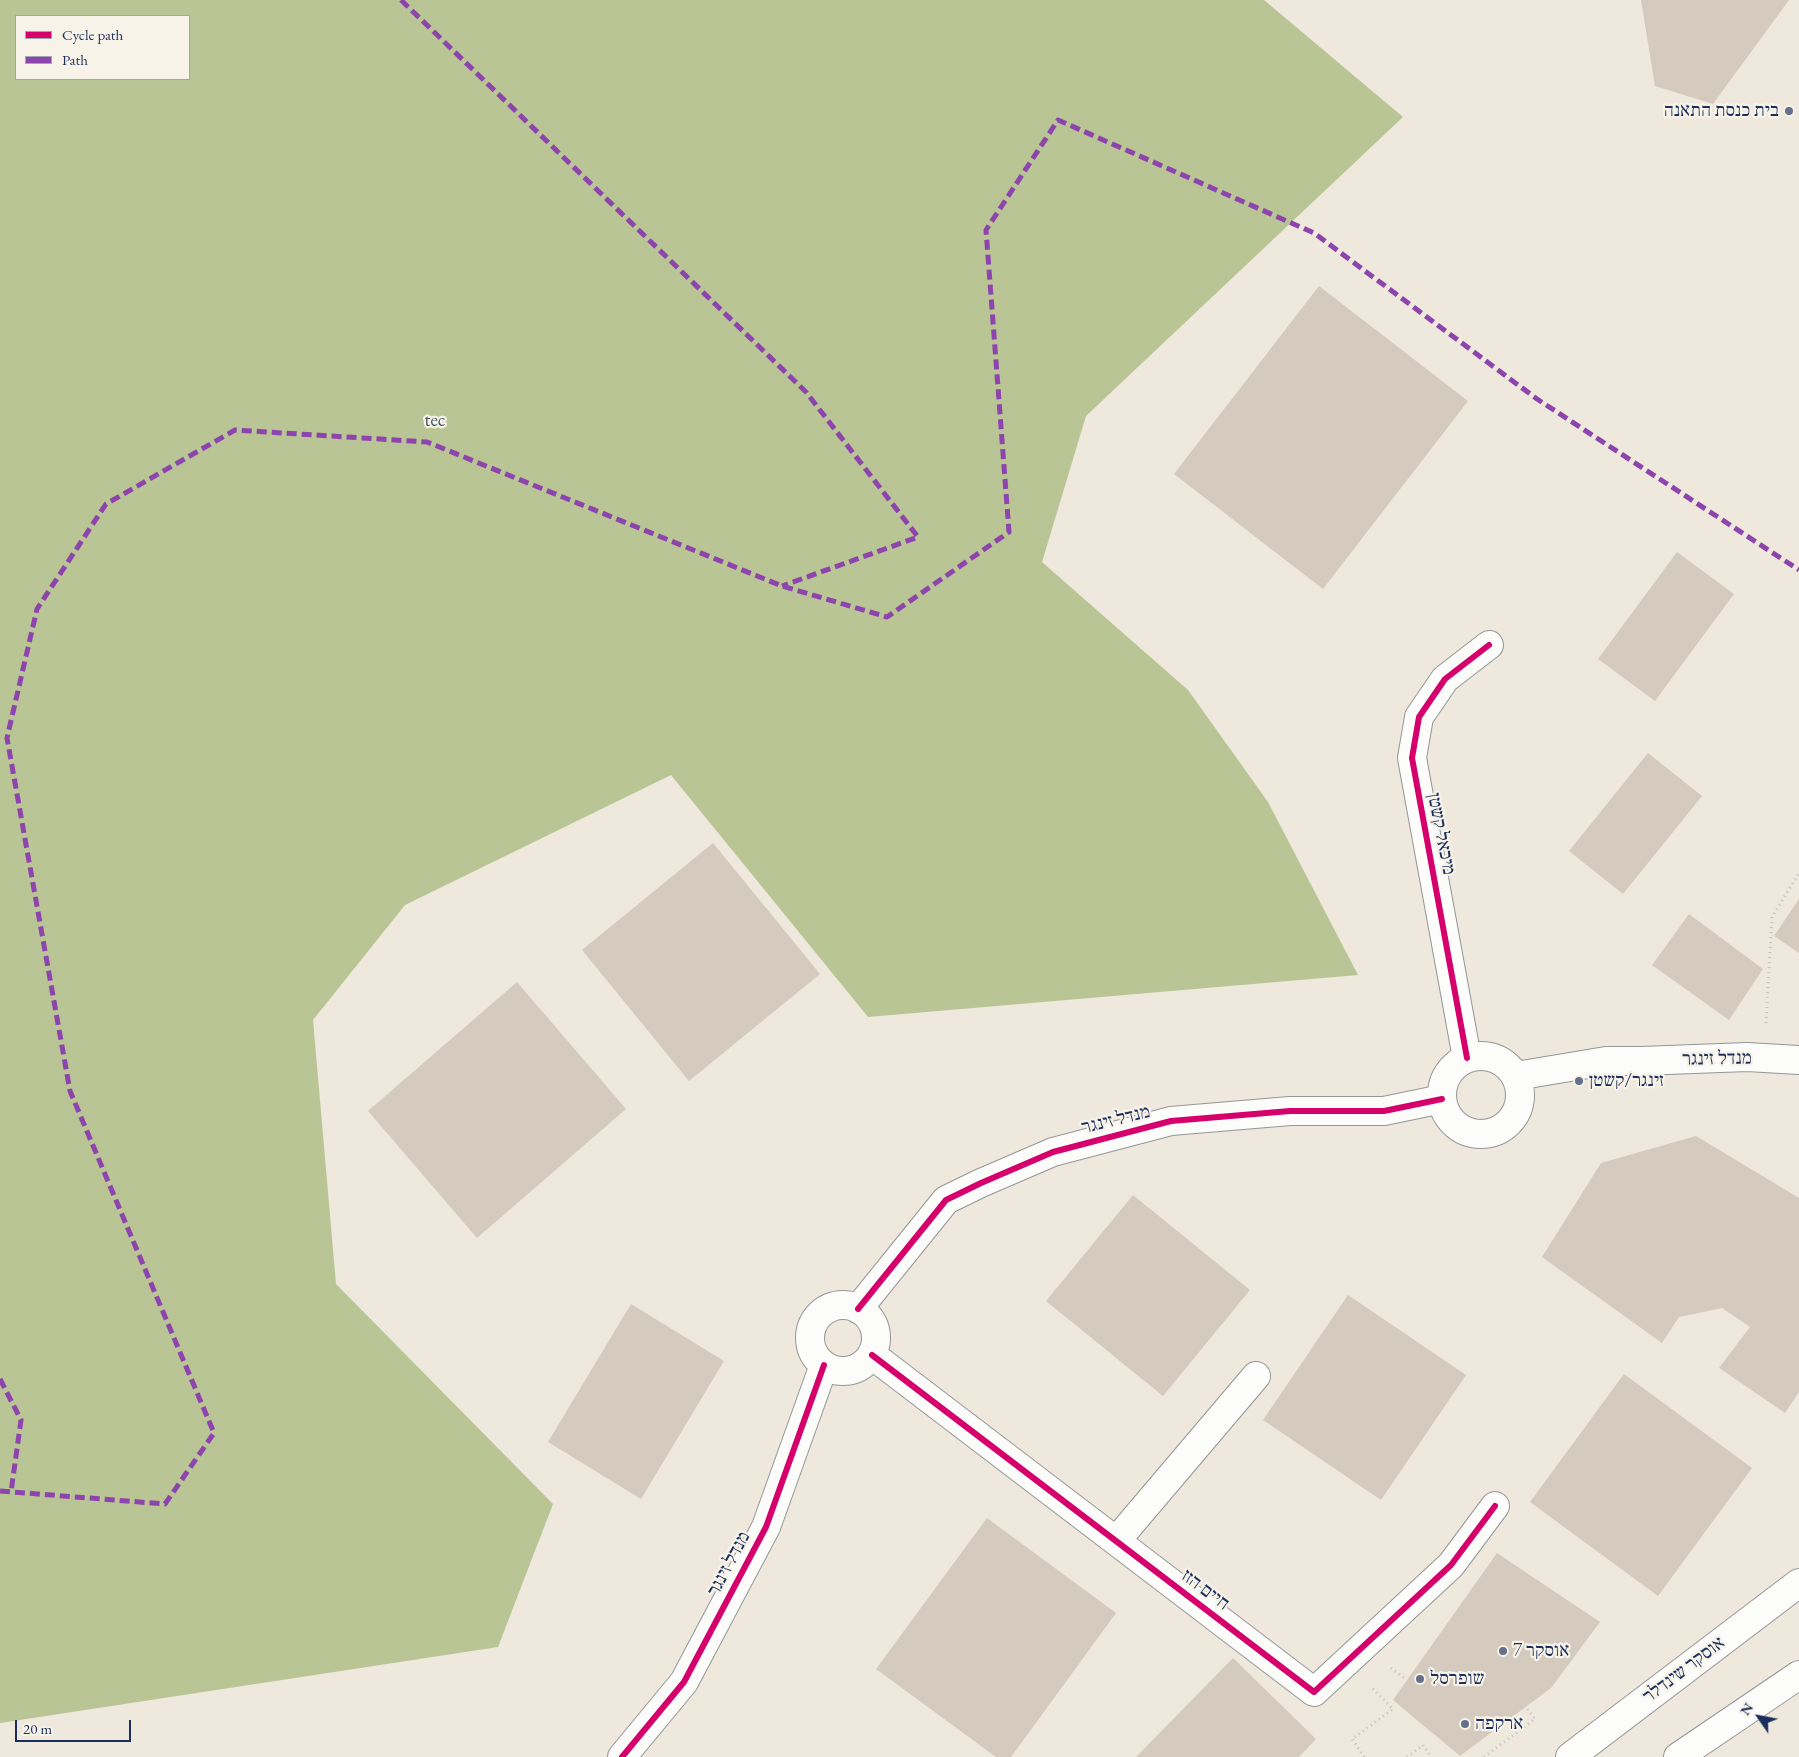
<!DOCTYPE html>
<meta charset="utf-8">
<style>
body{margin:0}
#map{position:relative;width:1799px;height:1757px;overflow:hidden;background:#eee8dd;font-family:"EB Garamond",serif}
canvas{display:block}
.legend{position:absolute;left:15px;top:15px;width:175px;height:65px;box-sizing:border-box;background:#f7f3e8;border:1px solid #9fa5b1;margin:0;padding:6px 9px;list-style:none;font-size:15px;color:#1b2f5e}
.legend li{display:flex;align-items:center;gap:10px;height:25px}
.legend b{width:25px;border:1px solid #9fa5b1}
.north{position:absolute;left:1734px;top:1692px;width:50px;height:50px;-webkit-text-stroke:4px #f7f3e8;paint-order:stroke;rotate:303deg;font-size:14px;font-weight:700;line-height:20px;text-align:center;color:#1b2f5e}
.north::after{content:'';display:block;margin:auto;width:18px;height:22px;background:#1b2f5e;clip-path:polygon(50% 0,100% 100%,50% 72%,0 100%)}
.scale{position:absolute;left:15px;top:1720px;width:116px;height:22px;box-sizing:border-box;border:2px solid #1b2f5e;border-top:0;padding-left:6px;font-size:15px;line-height:18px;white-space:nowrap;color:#1b2f5e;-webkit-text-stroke:4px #f7f3e8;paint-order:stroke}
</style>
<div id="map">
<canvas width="1799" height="1757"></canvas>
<ul class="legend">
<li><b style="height:6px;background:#d6006c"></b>Cycle path</li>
<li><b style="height:6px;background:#8e44ad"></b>Path</li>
</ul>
<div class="north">N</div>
<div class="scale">20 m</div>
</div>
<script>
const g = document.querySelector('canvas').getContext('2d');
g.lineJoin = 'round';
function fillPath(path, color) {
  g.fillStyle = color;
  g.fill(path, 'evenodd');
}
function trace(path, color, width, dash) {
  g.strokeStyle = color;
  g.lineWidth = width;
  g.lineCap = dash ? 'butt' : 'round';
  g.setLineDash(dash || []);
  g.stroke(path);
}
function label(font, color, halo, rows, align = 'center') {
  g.font = font + ' "EB Garamond","Frank Ruhl Libre",serif';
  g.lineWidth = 4.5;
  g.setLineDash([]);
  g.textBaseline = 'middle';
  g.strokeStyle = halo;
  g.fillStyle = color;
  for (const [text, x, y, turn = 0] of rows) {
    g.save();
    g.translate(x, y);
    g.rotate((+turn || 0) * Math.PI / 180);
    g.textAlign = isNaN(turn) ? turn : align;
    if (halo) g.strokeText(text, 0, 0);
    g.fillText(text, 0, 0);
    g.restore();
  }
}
const forest = new Path2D(`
 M0,0H1264L1403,117L1086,416L1042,562L1188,690L1268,802L1358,975L868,1017L671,775L405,905L313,1020L336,1284L553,1504L498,1647L0,1723ZM16,16H189V79H16Z`);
const building = new Path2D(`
 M1641,0H1789L1713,104L1655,86Z
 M1319,286L1468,401L1323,589L1174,474Z
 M1677,552L1734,594L1655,701L1598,659Z
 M1648,753L1702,796L1623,894L1569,851Z
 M713,843L820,974L689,1081L582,950Z
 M1799,899V953L1774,936Z
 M1689,914L1763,969L1729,1020L1652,965Z
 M517,982L626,1109L477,1238L368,1111Z
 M1696,1136L1799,1198V1392L1785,1413L1719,1368L1750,1327L1722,1308L1679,1317L1662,1343L1542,1257L1601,1163Z
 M1133,1195L1250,1290L1163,1396L1046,1301Z
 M1348,1295L1466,1375L1381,1500L1263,1420Z
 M631,1304L724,1361L641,1499L548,1442Z
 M1624,1374L1752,1468L1658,1596L1530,1502Z
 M987,1518L1116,1613L1011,1757H996L876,1669Z
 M1497,1553L1600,1622L1551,1688L1460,1756L1393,1700Z
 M1233,1658L1316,1739L1299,1757H1136Z`);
const path = new Path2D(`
 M1766,1023L1772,917L1799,873
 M1391,1668L1407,1680
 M1364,1757L1352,1739L1393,1709L1370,1686
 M1407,1757L1423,1745L1431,1757
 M1484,1757L1535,1719L1526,1707`);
const minor = new Path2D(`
 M1442 1095a39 39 0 1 1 78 0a39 39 0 1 1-78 0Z
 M1467,1058L1412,758L1419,717L1445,679L1489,645
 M1516,1076L1606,1061H1641L1747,1057L1799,1060
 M810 1338a33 33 0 1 1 66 0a33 33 0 1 1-66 0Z
 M858,1309L946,1200L981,1183L1053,1152L1171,1121L1290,1111H1384L1442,1099
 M872,1355L1314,1692L1451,1565L1495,1506
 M1116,1541L1256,1376
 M622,1757L684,1682L766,1527L824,1365`);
const major = new Path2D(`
 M1570,1757L1799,1583
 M1678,1757L1799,1675`);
const quiet = new Path2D(`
 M401,0L806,392L918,537L782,586
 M0,1379L21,1420L11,1492
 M0,1491L165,1504L214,1433L70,1091L7,738L37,609L106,504L235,430L427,442L782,586L887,617L1009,532L986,230L1058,120L1314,233L1537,399L1799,570`);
const cycleway = new Path2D(`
 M1467,1058L1412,758L1419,717L1445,679L1489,645
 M858,1309L946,1200L981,1183L1053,1152L1171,1121L1290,1111H1384L1442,1099
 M872,1355L1314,1692L1451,1565L1495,1506
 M622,1757L684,1682L766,1527L824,1365`);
const markers = [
 [1789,111,5,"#65708a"],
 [1579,1081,5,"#65708a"],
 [1503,1651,5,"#65708a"],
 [1420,1679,5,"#65708a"],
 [1465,1724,5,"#65708a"]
];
const poiNames = [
 ["בית כנסת התאנה",1779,111,"right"],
 ["זינגר/קשטן",1589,1081],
 ["אוסקר 7",1513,1651],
 ["שופרסל",1430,1679],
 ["ארקפה",1475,1724]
];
const parkNames = [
 ["tec",435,421]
];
const streetNames = [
 ["מיכאל קשטן",1441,834,79],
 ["מנדל זינגר",1717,1059,-1],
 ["מנדל זינגר",1116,1120,-14],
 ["מנדל זינגר",729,1564,-62],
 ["חיים הזז",1205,1590,37],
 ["אוסקר שינדלר",1684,1670,-37]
];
fillPath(forest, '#bac595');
fillPath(building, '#d5cabe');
trace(minor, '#959698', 30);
trace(major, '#959698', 30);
trace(path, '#c0c1c4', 3, [1, 4]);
trace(minor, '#fcfcfa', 28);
trace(major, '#fcfcfa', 28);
trace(quiet, '#8e44ad', 5, [10, 5]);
trace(cycleway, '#d6006c', 6);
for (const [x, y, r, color] of markers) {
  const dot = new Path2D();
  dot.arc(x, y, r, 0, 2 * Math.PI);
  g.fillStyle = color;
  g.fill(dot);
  trace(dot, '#f7f3e8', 2);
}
label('19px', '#1b2f5e', '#f7f3e8', poiNames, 'left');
label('19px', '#425460', '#f7f3e8', parkNames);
label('19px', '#1b2f5e', '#f7f3e8', streetNames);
</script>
